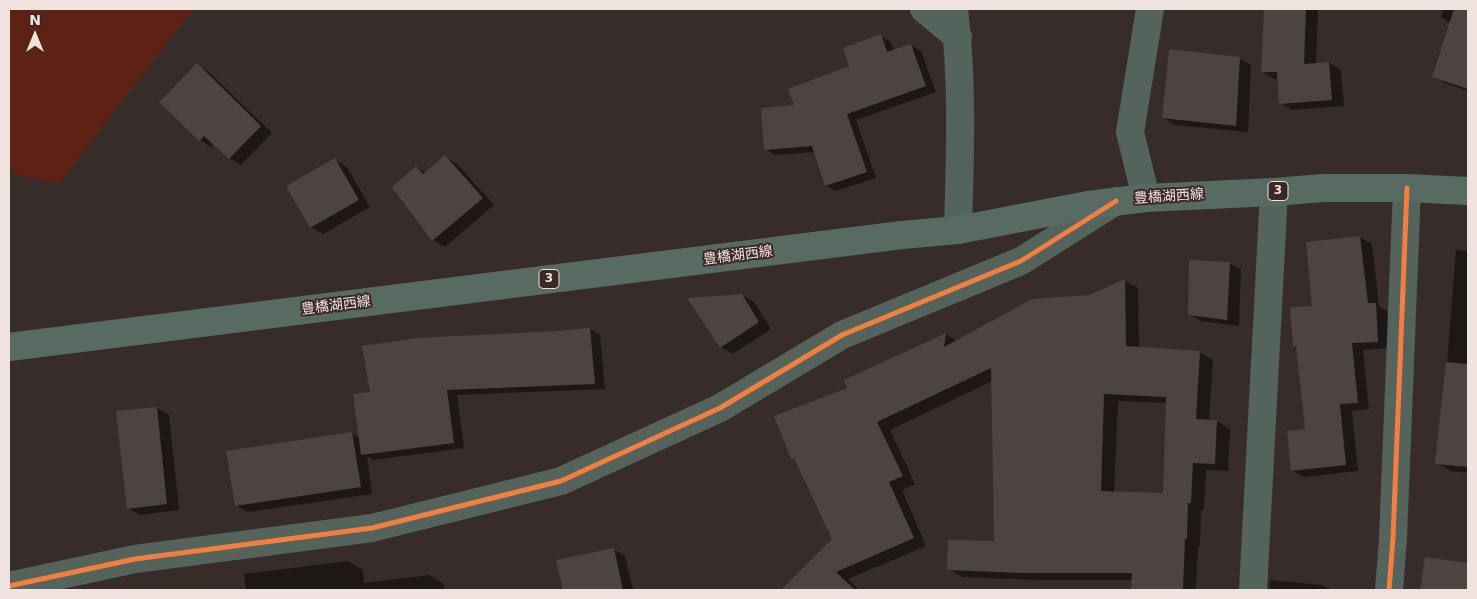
<!DOCTYPE html>
<meta charset="utf-8">
<style>
body{margin:0}
#map{position:relative;width:1477px;height:599px;overflow:hidden;background:#372c2a;font-family:"DejaVu Sans",sans-serif}
canvas{display:block}
.frame{position:absolute;inset:0;border:10px solid #f0e2df;pointer-events:none}
.north{position:absolute;left:10px;top:10px;width:50px;height:50px;-webkit-text-stroke:4px #3d2924;paint-order:stroke;rotate:0deg;font-size:14px;font-weight:700;line-height:20px;text-align:center;color:#f0e2df}
.north::after{content:'';display:block;margin:auto;width:18px;height:22px;background:#f0e2df;clip-path:polygon(50% 0,100% 100%,50% 72%,0 100%)}
</style>
<div id="map">
<canvas width="1477" height="599"></canvas>
<div class="frame"></div>
<div class="north">N</div>
</div>
<script>
const g = document.querySelector('canvas').getContext('2d');
g.lineJoin = 'round';
function fillPath(path, color) {
  g.fillStyle = color;
  g.fill(path, 'evenodd');
}
function trace(path, color, width, dash) {
  g.strokeStyle = color;
  g.lineWidth = width;
  g.lineCap = dash ? 'butt' : 'round';
  g.setLineDash(dash || []);
  g.stroke(path);
}
function label(font, color, halo, rows, align = 'center') {
  g.font = font + ' "DejaVu Sans","Noto Sans JP",sans-serif';
  g.lineWidth = 4;
  g.setLineDash([]);
  g.textBaseline = 'middle';
  g.strokeStyle = halo;
  g.fillStyle = color;
  for (const [text, x, y, turn = 0] of rows) {
    g.save();
    g.translate(x, y);
    g.rotate((+turn || 0) * Math.PI / 180);
    g.textAlign = isNaN(turn) ? turn : align;
    if (halo) g.strokeText(text, 0, 0);
    g.fillText(text, 0, 0);
    g.restore();
  }
}
const green = new Path2D(`
 M9,9H193L58,184L9,172Z`);
const shadow = new Path2D(`
 M1265,9H1318L1316,64L1329,63L1341,70L1344,106L1292,110L1280,103L1279,78L1274,79L1263,72Z
 M1444,9H1468V91L1445,83L1433,76L1451,23L1441,17Z
 M881,36L891,42L894,51L911,45L921,51L936,92L856,120L876,178L836,191L826,186L815,152L775,155L765,149L796,106L850,66Z
 M1239,58L1251,65L1248,132L1175,125L1163,118Z
 M197,65L209,72L272,133L241,165L229,158L215,144L211,147L200,140Z
 M445,157L457,164L494,205L445,247L433,240L393,187L416,167L426,173Z
 M335,160L347,167L370,207L323,234L311,227Z
 M1360,237L1372,244L1379,306L1387,311L1390,348L1363,350L1369,409L1352,411L1358,471L1304,477L1292,470L1307,430L1298,348L1294,346L1313,307Z
 M1456,250L1468,251V473L1451,471L1437,463L1444,400Z
 M1229,263L1241,270L1239,326L1201,321L1189,314Z
 M1125,281L1138,288L1139,348L1199,352L1213,360L1209,421H1216L1230,429L1228,471L1206,470L1204,510H1201L1200,546H1198L1196,590H1133V580H1038L962,577L949,569L995,542L992,381L890,430L915,484L902,490L926,546L848,579L859,590H783L834,539L798,462L792,458L849,388L946,334L957,341L1090,296ZM1118,401L1167,403L1164,494L1114,492Z
 M742,295L754,302L771,329L733,354L721,347Z
 M590,329L600,335L605,389L457,395L464,448L373,460L367,456L372,494L248,512L236,505L352,433L360,438L371,393Z
 M157,408L169,415L179,510L140,515L128,508Z
 M613,549L625,556L633,590H564L558,561Z
 M1426,558L1468,564V590H1421Z
 M348,561L363,570L364,583L429,575L444,584V590H246L244,574Z
 M1270,580L1322,585L1332,590H1270Z`);
const building = new Path2D(`
 M1264,9H1306L1304,64L1329,62L1332,100L1279,104L1277,72H1261Z
 M1454,9H1468V89L1432,77Z
 M881,34L887,52L911,44L926,86L847,114L867,172L825,186L812,146L764,150L761,108L794,105L788,89L849,66L843,48Z
 M1169,49L1240,57L1236,126L1162,118Z
 M197,63L261,126L229,159L204,136L199,141L159,102Z
 M445,155L483,198L432,241L392,187L416,166L423,174Z
 M335,158L359,200L310,228L286,186Z
 M1360,236L1368,303H1376L1378,342L1352,343L1358,403L1340,404L1346,465L1291,471L1287,431L1305,429L1296,346L1293,347L1290,307L1312,306L1306,242Z
 M1189,260L1230,262L1227,320L1188,315Z
 M1125,279L1126,346L1200,351L1196,419L1217,420L1215,464L1193,463L1191,503H1188L1187,539H1185L1183,590H1131L1132,573H1024L947,570L948,540L994,541L991,368L877,422L903,476L889,482L914,538L836,572L855,590H781L832,539L794,458L791,459L774,416L847,388L844,380L946,333L944,347L1032,299L1089,295ZM1104,394L1166,397L1163,493L1101,491Z
 M742,294L759,322L720,348L687,298Z
 M590,328L595,384L447,390L454,443L361,455L353,394L370,392L362,346L417,338L557,331Z
 M1446,362L1468,364V467L1435,464Z
 M157,407L167,504L127,509L116,411Z
 M352,432L361,487L235,506L226,451Z
 M614,548L623,590H563L556,560Z
 M1425,557L1468,563V590H1420Z`);
const minor = new Path2D(`
 M924,9L958,37
 M954,9C963,82 960,156 958,230
 M1146,198L1130,132L1150,9
 M1253,590L1274,192
 M1389,590L1393,538L1407,188`);
const tertiary = new Path2D(`
 M9,586L135,559L372,528L561,481L720,408L842,335L1021,261L1116,201`);
const primary = new Path2D(`
 M9,347L902,235L958,230L1088,205L1146,198L1274,192L1323,188H1407L1468,191`);
const cycleway = new Path2D(`
 M9,586L135,559L372,528L561,481L720,408L842,335L1021,261L1116,201
 M1389,590L1393,538L1407,188`);
const shields = [
 [1278,191,20],
 [549,279,20]
];
const shieldNames = [
 ["3",1278,191],
 ["3",549,279]
];
const streetNames = [
 ["豊橋湖西線",1169,197,-4],
 ["豊橋湖西線",738,256,-7],
 ["豊橋湖西線",336,306,-7]
];
fillPath(green, '#5e2215');
fillPath(shadow, '#0007');
fillPath(building, '#4d4341');
trace(minor, '#54635c', 28);
trace(tertiary, '#54635c', 28);
trace(primary, '#586b62', 28);
trace(cycleway, '#f27e40', 5);
for (const [x, y, w] of shields) {
  const box = new Path2D();
  box.roundRect(x - w / 2, y - 9.5, w, 19, 4);
  g.fillStyle = '#3d2924';
  g.fill(box);
  trace(box, '#f0e2df', 1);
}
label('bold 12px', '#f0e2df', null, shieldNames);
label('14px', '#f0e2df', '#3d2924', streetNames);
</script>
